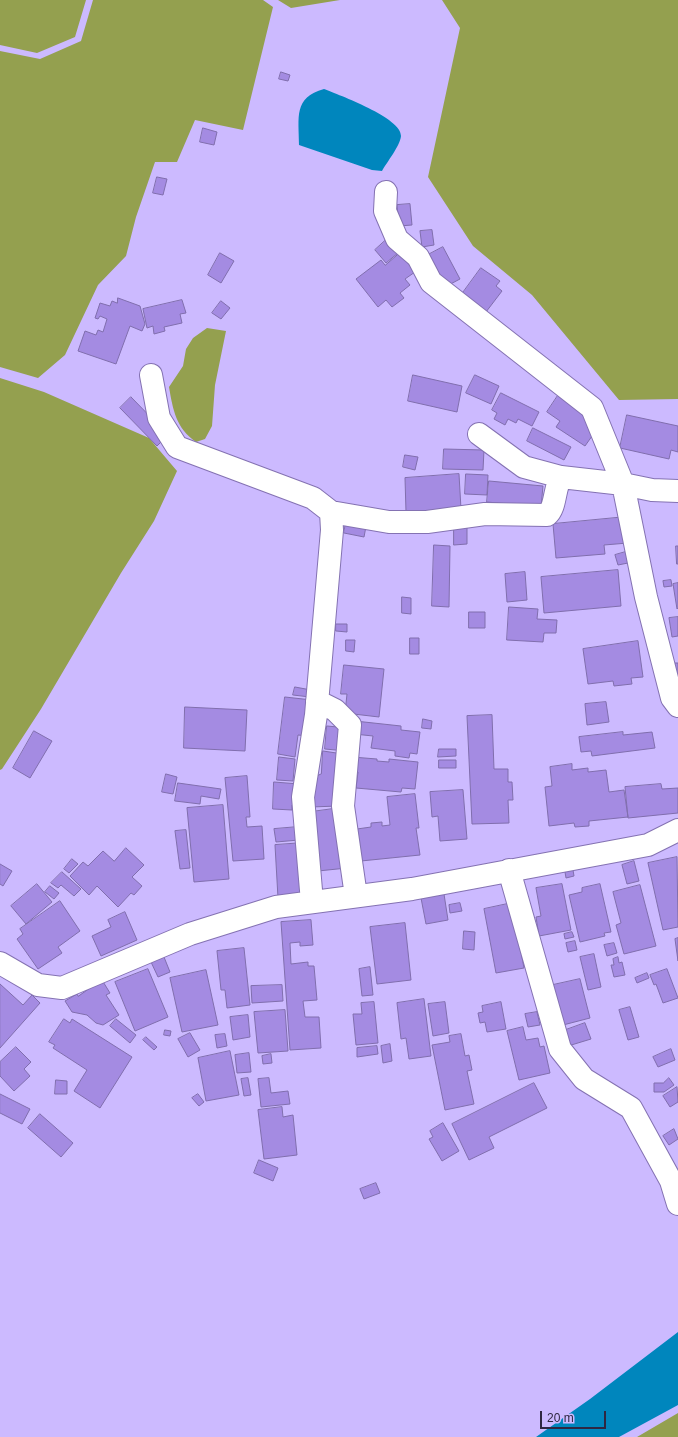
<!DOCTYPE html>
<style>
body{margin:0}
#map{position:relative;width:678px;height:1437px;overflow:hidden;background:#ccbaff;font-family:Arial,sans-serif}
canvas{display:block}
.scale{position:absolute;left:540px;top:1411px;width:66px;height:18px;box-sizing:border-box;border:2px solid #2f2742;border-top:0;padding-left:5px;font-size:12px;line-height:14px;white-space:nowrap;color:#2f2742;-webkit-text-stroke:3px #ccbaff;paint-order:stroke}
</style>
<div id="map">
<canvas width="678" height="1437"></canvas>
<div class="scale">20 m</div>
</div>
<script>
const g = document.querySelector('canvas').getContext('2d');
g.lineJoin = 'round';
function fillPath(path, color) {
  g.fillStyle = color;
  g.fill(path, 'evenodd');
}
function trace(path, color, width, dash) {
  g.strokeStyle = color;
  g.lineWidth = width;
  g.lineCap = dash ? 'butt' : 'round';
  g.setLineDash(dash || []);
  g.stroke(path);
}
const green = new Path2D(`
 M0,0H86L75,37L37,53L0,45Z
 M93,0H263L273,7L243,130L195,120L177,162H155L136,217L126,256L98,285L65,355L38,378L0,367V51L40,59L81,41Z
 M278,0H340L291,8Z
 M442,0H678V399L619,400L532,295L473,246L428,177L460,28Z
 M207,328L226,331L215,385L212,426L205,439L196,442C176,428 173,410 169,387L183,366L186,349L193,338Z
 M0,378L44,392L149,438L177,471L154,521L121,573L41,709L2,769L0,770Z
 M678,1413V1437H637Z`);
const water = new Path2D(`
 M324,89C339,95 402,118 401,136C400,146 387,162 382,171L372,170L299,145C299,117 293,98 324,89Z
 M678,1332V1405L619,1437H536L590,1399Z`);
const building = new Path2D(`
 M281,72L290,75L288,81L279,79Z
 M203,128L217,132L214,145L200,142Z
 M157,177L167,179L163,195L153,193Z
 M410,204L412,225L399,226L397,205Z
 M432,230L434,245L422,247L420,231Z
 M386,240L398,253L386,263L375,250Z
 M443,247L460,279L443,288L426,256Z
 M220,253L234,261L221,283L208,275Z
 M400,253L415,272L405,279L410,285L400,293L404,298L392,307L386,300L378,307L356,279L381,260L385,265Z
 M481,268L500,281L496,286L502,291L486,312L462,294Z
 M118,298L140,306L145,324L142,331L130,326L116,364L78,351L85,331L96,335L98,330L103,332L107,319L100,316L98,319L95,318L100,303L110,306L112,301L117,303Z
 M182,300L186,313L180,314L182,323L164,327L165,331L154,334L153,326L147,328L143,309Z
 M221,301L230,308L221,319L212,313Z
 M413,375L462,386L457,412L408,401Z
 M475,375L499,386L491,404L466,393Z
 M501,393L539,412L532,426L518,419L516,423L508,419L505,425L494,419L497,413L492,410Z
 M559,394L593,416L597,429L585,446L556,427L560,421L547,412Z
 M131,397L168,435L157,446L120,408Z
 M627,415L678,426V452L671,450L669,459L620,448Z
 M533,428L571,447L564,460L527,441Z
 M444,449L484,450L483,470L443,469Z
 M405,455L418,457L415,470L403,467Z
 M459,474L461,509L406,512L405,478Z
 M466,474L488,475L487,495L465,494Z
 M489,481L543,486L541,507L487,502Z
 M347,517L367,521L364,537L344,533Z
 M626,517L628,543L604,545L605,554L556,558L553,524Z
 M454,525H467V544L454,545Z
 M434,545L450,546L449,607L432,606Z
 M676,546H678V564H677Z
 M629,551L633,562L618,565L615,555Z
 M618,570L621,606L544,613L541,577Z
 M525,572L527,600L507,602L505,574Z
 M671,580L672,586L664,587L663,581Z
 M678,583V608L677,609L673,584Z
 M402,597L411,598V614L402,613Z
 M509,607L538,609L537,619L557,620L556,633H544L543,642L507,640Z
 M469,612H485V628H469Z
 M678,617V636L672,637L669,618Z
 M336,624H347V632L336,631Z
 M410,638H419V654H410Z
 M346,640H355L354,652L346,651Z
 M638,641L643,677L631,678L632,684L614,686L613,681L588,684L583,649Z
 M673,663H678V684Z
 M344,665L384,669L379,717L345,713L347,694H341Z
 M295,687L311,690L310,697L293,695Z
 M285,697L312,700L308,736L298,735L295,757L278,754Z
 M606,702L609,722L587,725L585,704Z
 M185,707L247,710L245,751L184,748Z
 M492,715L494,769H508V782H512L513,800H508L509,823L472,824L467,716Z
 M423,719L432,721L431,729L422,728Z
 M355,721L401,726V730L420,732L417,754L410,753L409,758L395,756V751L371,748L373,736L354,734Z
 M327,726L348,728L346,751L325,749Z
 M34,731L52,741L30,778L13,768Z
 M623,732V735L652,732L655,748L592,756L591,751L581,752L579,737Z
 M439,749H456V756L438,757Z
 M323,751L343,754L338,806L311,807L312,778L321,774Z
 M279,757L295,759L293,781L277,780Z
 M352,757L377,759V761L389,762V759L418,762L415,789L402,788L401,792L356,788L358,772H351Z
 M439,760H456V768H439Z
 M572,764V770L588,768V772L606,770L609,792L624,790L628,817L589,821V826L575,827L574,823L549,826L545,787L552,786L550,767Z
 M166,774L177,777L173,794L162,792Z
 M247,776L250,817H246L247,827L262,826L264,859L233,861L225,778Z
 M274,782L299,784L298,805H292V810L273,809Z
 M178,783L221,789L219,799L201,796L200,804L175,801Z
 M661,784L662,789L678,788V813L628,818L625,787Z
 M463,790L467,839L440,841L438,816L432,817L430,792Z
 M415,794L419,828H416L420,855L361,861L357,829L371,827V823L382,822V826L390,825L387,797Z
 M223,805L229,879L194,882L187,808Z
 M340,808L347,868L318,871L311,812Z
 M298,827L299,840L276,842L274,829Z
 M186,830L190,868L180,869L175,831Z
 M303,843L308,896L278,898L275,845Z
 M126,848L144,865L132,877L142,886L134,895L131,893L118,907L97,886L89,895L70,876L83,862L88,866L103,851L114,861Z
 M677,857L678,927L663,930L648,863Z
 M72,859L78,864L69,873L64,869Z
 M634,861L639,881L627,884L622,865Z
 M0,864L12,871L3,886L0,884Z
 M573,870L574,876L566,878L565,872Z
 M62,872L81,889L74,896L61,885L58,888L51,883Z
 M37,884L52,902L26,924L11,906Z
 M562,884L571,930L539,936L536,917L541,916L536,888Z
 M600,884L611,932L604,933L605,936L580,942L569,895L582,892V888Z
 M640,885L656,946L624,954L616,925L621,923L613,892Z
 M50,886L59,893L54,899L45,892Z
 M444,894L448,920L426,924L421,898Z
 M60,901L80,931L58,947L62,953L38,969L17,939L23,934L20,929Z
 M460,903L462,911L450,913L449,905Z
 M512,903L524,968L496,973L484,909Z
 M125,912L137,940L101,956L92,936L111,927L108,920Z
 M311,920L313,945L300,946V942L290,943L291,964L308,962V966H314L317,1000L303,1001L305,1017H319L321,1048L290,1050L281,922Z
 M405,923L411,980L377,984L370,927Z
 M464,931L475,932L474,950L463,949Z
 M572,932L574,937L565,939L564,934Z
 M678,938V961L675,939Z
 M575,941L577,950L568,952L566,943Z
 M614,943L617,953L607,956L604,945Z
 M244,948L250,1005L227,1008L225,990H221L217,951Z
 M594,954L601,987L588,990L580,957Z
 M164,957L170,972L158,977L151,962Z
 M618,957L619,963L622,962L625,975L614,977L611,965H614L613,959Z
 M370,967L373,995L362,996L359,969Z
 M148,969L168,1017L135,1031L115,982Z
 M667,969L678,998L663,1003L656,984L654,985L650,975Z
 M206,970L218,1025L182,1032L170,978Z
 M647,973L649,978L637,983L635,978Z
 M580,979L590,1018L563,1025L553,985Z
 M102,980L110,993L106,995L119,1015L103,1025L96,1023L87,1015L72,1012L65,1001L77,994L78,996Z
 M0,984L23,1005L32,995L40,1003L0,1048Z
 M282,985L283,1001L252,1003L251,986Z
 M424,999L431,1056L409,1059L406,1038L401,1039L397,1003Z
 M374,1002L378,1043L356,1045L353,1014H362L361,1003Z
 M445,1002L449,1033L433,1036L428,1004Z
 M501,1002L506,1029L487,1032L485,1022L480,1023L478,1013L483,1012L482,1006Z
 M630,1007L639,1037L628,1040L619,1010Z
 M285,1010L288,1051L258,1053L254,1012Z
 M537,1012L540,1025L528,1027L525,1014Z
 M248,1015L250,1037L233,1040L230,1017Z
 M64,1019L70,1023L72,1019L132,1057L100,1108L74,1091L87,1070L53,1048L55,1045L49,1042Z
 M116,1019L136,1035L130,1043L110,1026Z
 M585,1023L591,1039L568,1046L563,1031Z
 M523,1027L526,1040L538,1038L540,1047L544,1046L550,1073L519,1080L507,1031Z
 M165,1030L171,1031L170,1036L164,1035Z
 M190,1033L200,1050L188,1057L178,1039Z
 M225,1034L227,1046L217,1048L215,1035Z
 M461,1034L465,1056L469,1055L472,1070L467,1071L474,1104L445,1110L432,1045L450,1042L449,1036Z
 M146,1037L157,1047L154,1050L143,1040Z
 M390,1044L392,1061L383,1063L381,1046Z
 M377,1046L378,1054L357,1057V1048Z
 M16,1047L31,1062L24,1069L30,1076L14,1091L0,1076V1062Z
 M671,1049L675,1060L658,1067L653,1057Z
 M230,1051L239,1095L206,1101L198,1058Z
 M249,1053L251,1072L237,1073L235,1055Z
 M271,1054L272,1063L263,1064L262,1056Z
 M248,1078L251,1095L244,1096L241,1079Z
 M269,1078L271,1093L288,1091L290,1104L261,1107L258,1079Z
 M669,1078L674,1085L664,1092H654V1083H663Z
 M56,1080L67,1081V1094H55Z
 M534,1083L547,1108L489,1137L494,1148L469,1160L452,1124Z
 M677,1087L678,1102L670,1107L663,1096Z
 M0,1094L30,1109L22,1124L0,1113Z
 M198,1094L204,1102L199,1106L192,1098Z
 M282,1107L283,1117L293,1115L297,1155L264,1159L258,1110Z
 M40,1114L73,1143L61,1157L28,1128Z
 M443,1123L459,1151L442,1161L429,1139L433,1137L430,1131Z
 M674,1129L678,1139L669,1145L663,1136Z
 M259,1160L278,1168L273,1181L254,1173Z
 M376,1183L380,1193L364,1199L360,1189Z`);
const minor = new Path2D(`
 M386,192L385,211L397,239L418,257L431,282L592,408L623,484L646,597L672,698L678,706
 M151,375L159,418L177,447L313,498L331,512L332,530L316,715L303,797L312,902
 M479,434L524,467L561,477L623,484L652,490L678,491
 M331,512L389,522H427L485,514L547,515C556,508 554,488 561,477
 M317,701L335,710L350,725L343,806L356,896
 M509,870L560,1049L584,1079L631,1108L671,1181L678,1204
 M0,963L38,985L62,988L190,934L276,907L412,889L648,845L678,830`);
fillPath(green, '#94a04f');
fillPath(water, '#0086bd');
fillPath(building, '#a48be2');
trace(building, '#806ead', 1);
trace(minor, '#8472b2', 24);
trace(minor, '#fff', 22);
</script>
